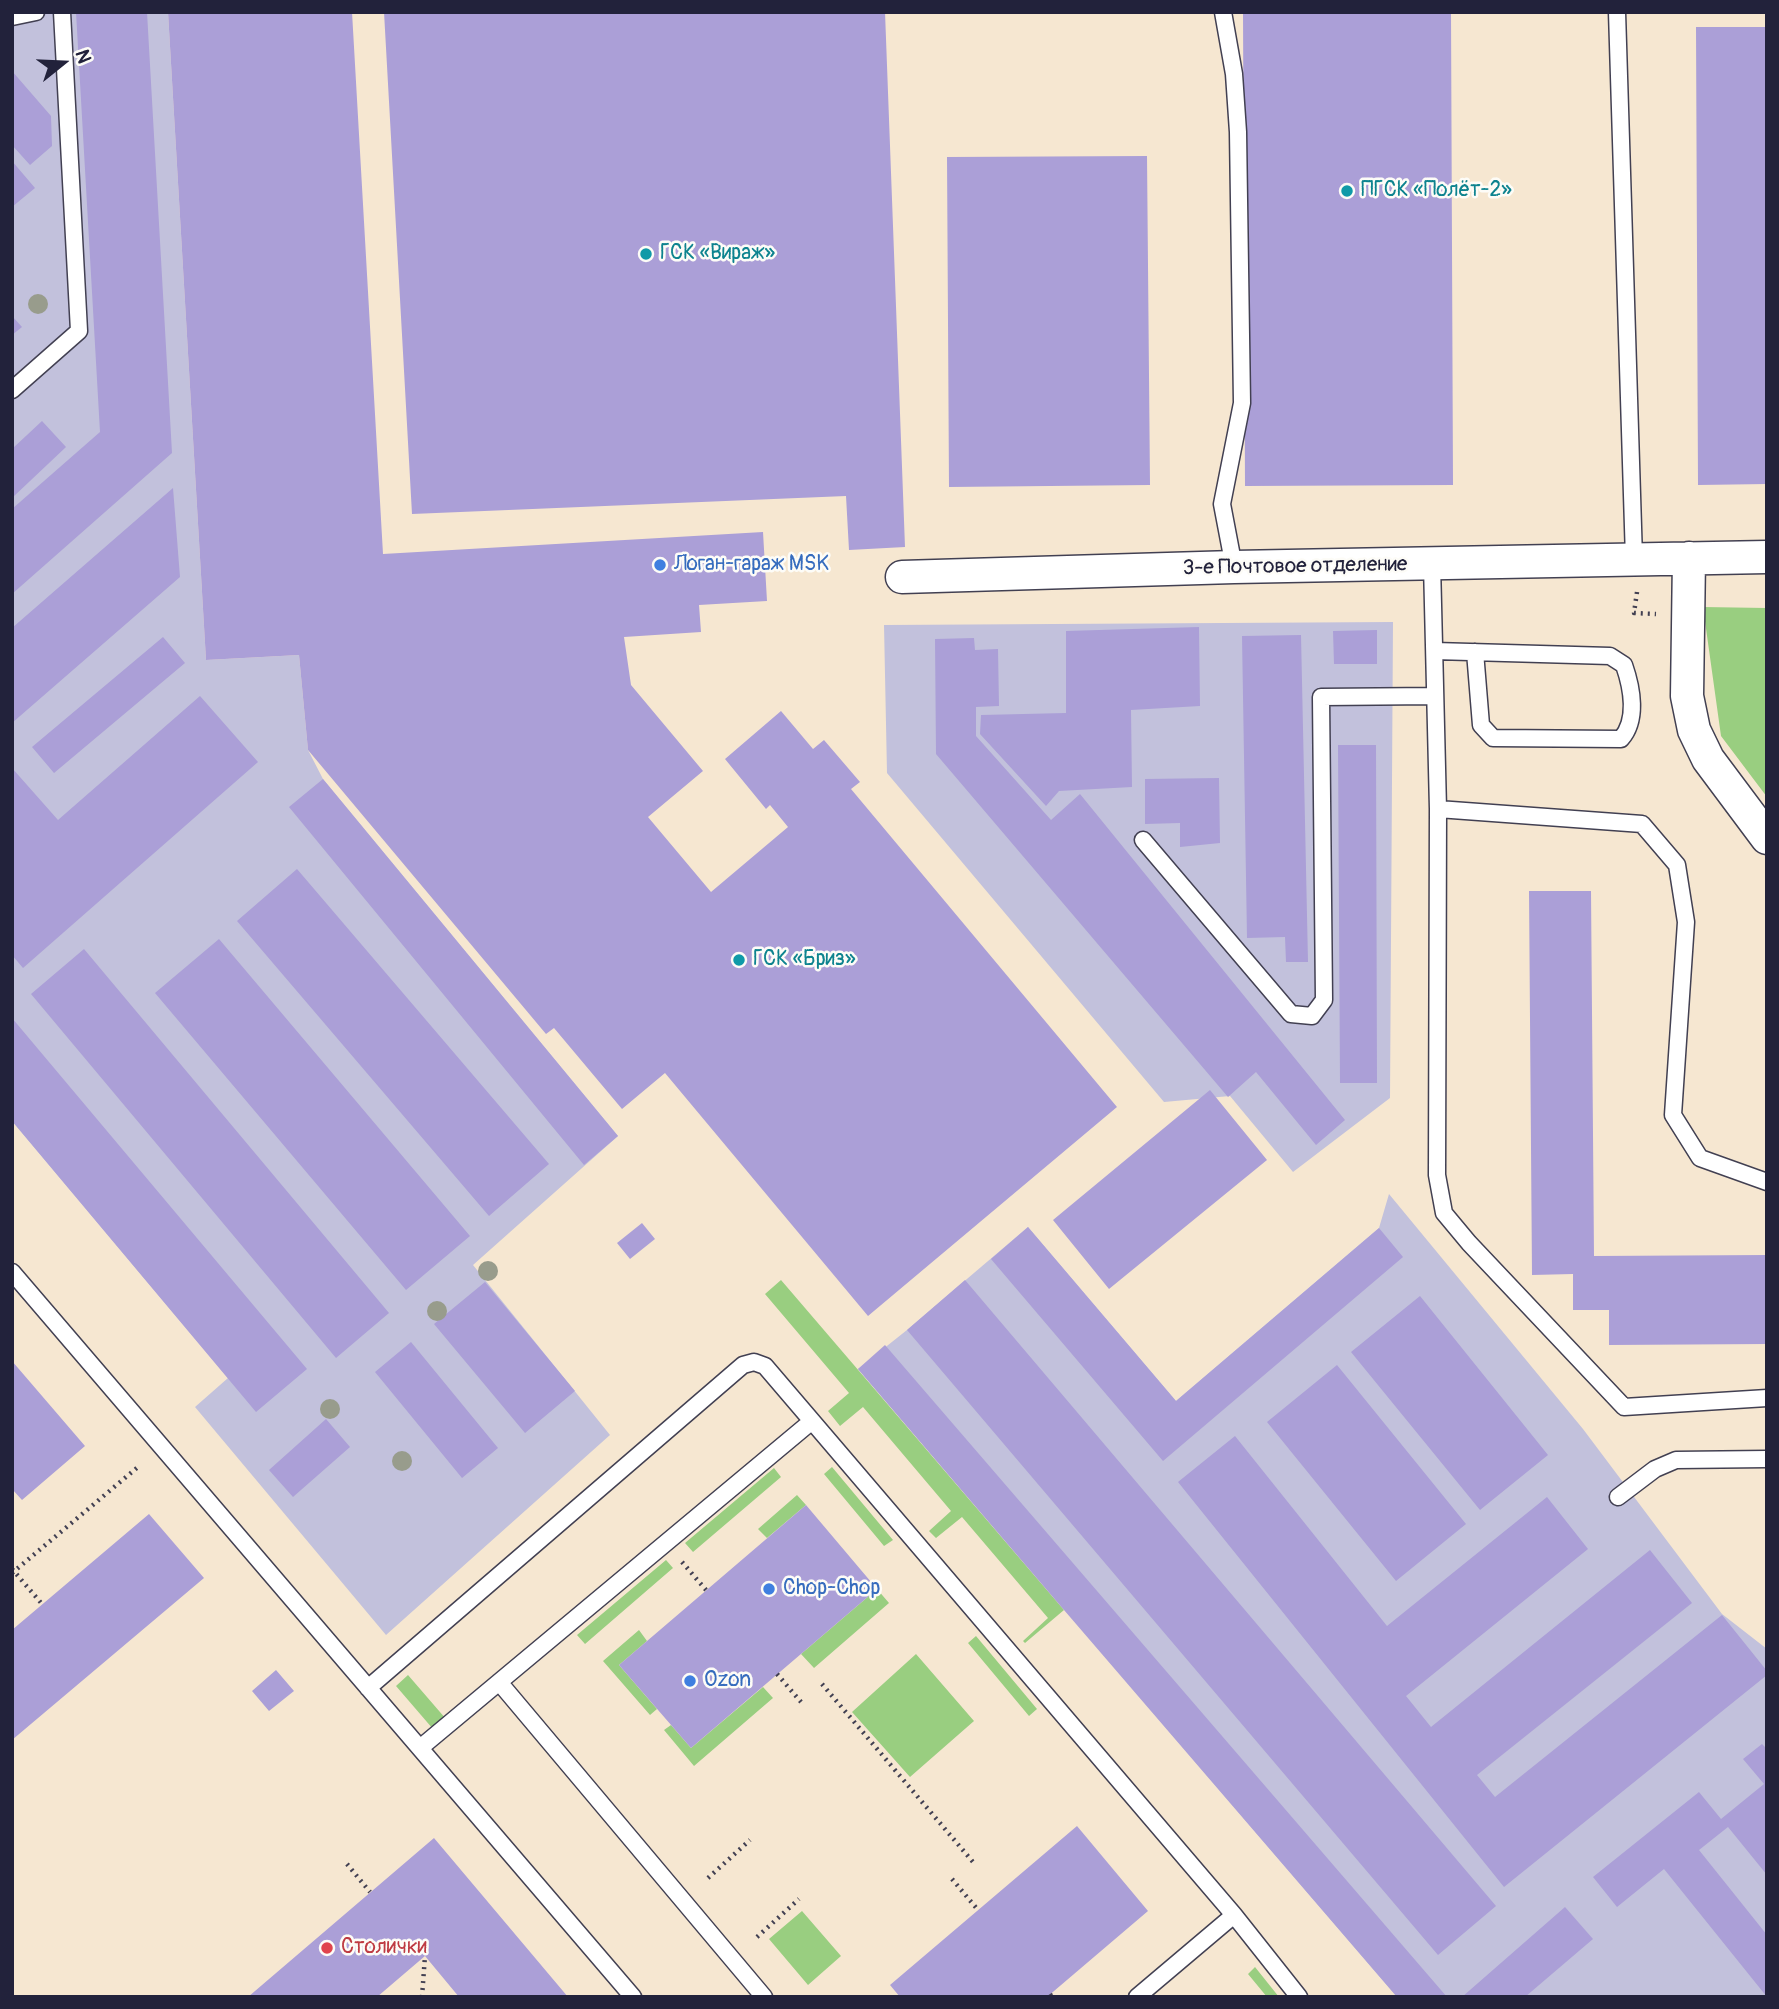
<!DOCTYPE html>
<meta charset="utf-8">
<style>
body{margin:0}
#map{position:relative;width:1779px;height:2009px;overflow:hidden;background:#f6e7d1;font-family:Pangolin,sans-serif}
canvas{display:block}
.frame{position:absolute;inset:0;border:14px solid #22223b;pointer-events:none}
.north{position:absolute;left:28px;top:28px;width:70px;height:70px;-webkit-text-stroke:5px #fdfcf7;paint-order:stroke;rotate:72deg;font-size:19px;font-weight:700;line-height:28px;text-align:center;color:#22223b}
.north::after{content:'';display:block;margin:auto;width:24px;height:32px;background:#22223b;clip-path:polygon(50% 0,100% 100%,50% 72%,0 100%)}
</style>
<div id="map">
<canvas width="1779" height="2009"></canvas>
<div class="frame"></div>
<div class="north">N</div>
</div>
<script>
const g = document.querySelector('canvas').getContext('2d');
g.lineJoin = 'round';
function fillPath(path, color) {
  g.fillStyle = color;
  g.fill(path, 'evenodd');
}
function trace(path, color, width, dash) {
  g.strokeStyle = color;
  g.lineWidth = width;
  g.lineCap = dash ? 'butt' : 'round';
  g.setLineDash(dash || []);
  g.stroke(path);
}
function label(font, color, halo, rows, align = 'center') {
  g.font = font + ' Pangolin,sans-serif';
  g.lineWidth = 5;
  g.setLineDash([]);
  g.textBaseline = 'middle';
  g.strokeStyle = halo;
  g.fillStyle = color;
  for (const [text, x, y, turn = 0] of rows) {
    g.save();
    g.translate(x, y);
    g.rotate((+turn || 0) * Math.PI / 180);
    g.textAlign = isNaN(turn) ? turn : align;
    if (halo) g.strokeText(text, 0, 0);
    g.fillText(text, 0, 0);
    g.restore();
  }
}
const industrial = new Path2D(`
 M12,12H168L206,660L299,655L308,750L323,779L618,1136L473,1265L610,1435L386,1635L195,1407L228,1378L12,1121Z
 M1393,622L1390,1098L1293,1172L1230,1096L1164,1102L887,773L884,625Z
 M1389,1194L1583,1429L1722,1614L1767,1649V1997H1397L858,1369L907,1330L1028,1227L1176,1401L1379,1228Z`);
const green = new Path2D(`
 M1703,607L1767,608V797L1721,736Z
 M781,1280L1064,1610L1025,1643L1023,1641L1048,1618L962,1517L936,1538L929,1531L951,1511L863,1407L840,1426L828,1411L849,1393L765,1294Z
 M832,1467L893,1540L884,1546L824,1474Z
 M774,1468L781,1477L693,1552L685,1543Z
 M797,1495L806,1505L767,1538L758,1529Z
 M666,1560L673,1568L585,1644L577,1635Z
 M877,1589L889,1603L814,1668L801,1654Z
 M639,1630L647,1641L619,1665L657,1709L650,1715L603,1661Z
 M976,1636L1037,1709L1029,1716L968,1643Z
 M916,1654L974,1721L910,1777L852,1712Z
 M408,1675L446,1719L433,1729L396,1686Z
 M763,1687L773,1698L694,1766L664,1730L671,1725L691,1748Z
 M802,1911L841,1956L808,1985L769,1939Z
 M1255,1967L1279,1997H1267L1248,1974Z`);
const building = new Path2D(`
 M76,12H147L172,453L12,594V509L100,432Z
 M168,12H352L383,554L763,532L767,601L699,605L701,632L624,637L631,685L703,771L648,817L711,892L788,827L770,805L766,809L725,759L781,711L813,749L824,740L860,782L851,789L1117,1107L868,1316L665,1073L622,1109L554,1028L546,1034L308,750L299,655L206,660Z
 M384,12H885L905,547L849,550L846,496L412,514Z
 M1243,12H1451L1453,485L1245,486Z
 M1696,27H1767V484L1698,485Z
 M12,71L51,116L52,146L30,165L12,145Z
 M1147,156L1150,485L949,487L947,157Z
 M12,161L35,188L12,207Z
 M12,316L22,327L12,335Z
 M42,421L66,447L12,498V449Z
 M173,488L180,577L12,723V628Z
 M1199,627L1200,706L1131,710L1132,787L1059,791L1046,806L980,734L981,715L1066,713V631Z
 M1377,630V664H1334L1333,631Z
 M1301,635L1308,962H1286L1285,937L1247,938L1242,636Z
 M163,637L185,663L54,773L32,747Z
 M974,638L975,650L998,649L999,706L976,707V736L1051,820L1080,794L1345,1120L1316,1145L1256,1072L1228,1097L936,754L935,639Z
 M200,696L258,762L23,968L12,955V768L58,820Z
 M1338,745H1376L1377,1083H1340Z
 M1219,778L1220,843L1180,847V823L1145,824V779Z
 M323,779L618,1136L584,1165L289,807Z
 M297,869L549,1164L489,1216L237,921Z
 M1529,891H1591L1594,1256L1767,1255V1344L1609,1345V1310H1573V1274L1532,1275Z
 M219,939L470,1236L406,1290L155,993Z
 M84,949L389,1313L336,1358L31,994Z
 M12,1018L307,1369L256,1412L12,1121Z
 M1210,1090L1267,1160L1109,1289L1053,1220Z
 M642,1223L655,1239L630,1259L617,1243Z
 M1028,1227L1176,1401L1379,1228L1403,1257L1163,1461L991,1259Z
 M965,1280L1496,1906L1438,1955L907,1330Z
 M485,1282L575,1391L525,1433L434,1324Z
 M1420,1296L1548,1455L1480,1510L1351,1352Z
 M411,1342L498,1448L462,1478L375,1372Z
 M885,1345L1447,1997H1397L1064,1610L858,1369Z
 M12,1361L85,1446L22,1500L12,1489Z
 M1337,1365L1466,1524L1396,1581L1267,1422Z
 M326,1419L350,1447L293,1497L269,1470Z
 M1235,1436L1387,1626L1547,1497L1588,1549L1406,1696L1431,1727L1650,1550L1692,1603L1477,1775L1495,1797L1722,1615L1767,1671V1675L1504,1887L1178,1482Z
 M806,1505L877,1589L691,1748L619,1665Z
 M149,1514L204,1578L12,1740V1630Z
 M276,1670L294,1691L269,1711L252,1691Z
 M1762,1744L1767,1749V1875L1728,1827L1699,1850L1767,1935V1997L1664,1869L1617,1907L1593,1877L1699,1792L1721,1819L1764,1784L1743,1759Z
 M1077,1826L1148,1911L1047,1997H900L890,1985Z
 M434,1838L568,1997H459L425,1956L377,1997H248Z
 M1565,1907L1593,1939L1525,1997H1462Z`);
const path = new Path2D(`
 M1637,592L1634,613L1656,614
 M682,1562L706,1590
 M12,1569L42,1604
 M12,1573L138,1467
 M777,1674L801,1702
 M822,1684L973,1862
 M347,1864L370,1892
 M708,1878L750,1840
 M952,1879L978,1910
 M757,1937L799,1899
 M1050,1994L1052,1997
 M422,1997L425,1956`);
const service = new Path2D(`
 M1223,12L1234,74L1238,132L1242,403L1222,504L1234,567
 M1617,12L1634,559
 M12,17L36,12
 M12,390L79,331L62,12
 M1432,564L1438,809L1642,824L1677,865L1686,922L1673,1115L1700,1158L1767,1182
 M1435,651L1610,656L1624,665C1632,688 1638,720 1621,739L1493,738L1481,725L1475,652
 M1438,809L1437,1175L1444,1213L1469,1243L1624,1407L1767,1398
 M1143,840L1291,1014L1312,1016L1324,1000L1321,697L1435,696
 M12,1272L633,1997
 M1618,1497L1655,1469L1676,1460L1767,1459
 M499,1682L764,1997
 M368,1688L743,1365L754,1362L765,1366L812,1421
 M420,1748L812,1421L1234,1915L1137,1997
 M1234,1915L1299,1997`);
const minor = new Path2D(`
 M1689,558L1687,696L1694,730L1708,759L1767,838
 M902,577L1234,567L1767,557`);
const trees = [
 [38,304],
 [488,1271],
 [437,1311],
 [330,1409],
 [402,1461]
];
const markers = [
 [1347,191,7,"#0f9aa8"],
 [646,254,7,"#0f9aa8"],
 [660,565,7,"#3f7fe0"],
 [739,960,7,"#0f9aa8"],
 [769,1589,7,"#3f7fe0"],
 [690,1681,7,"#3f7fe0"],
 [327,1948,7,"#e0444e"]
];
const cultureNames = [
 ["ПГСК «Полёт-2»",1361,191],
 ["ГСК «Вираж»",660,254],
 ["ГСК «Бриз»",753,960]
];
const shopNames = [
 ["Логан-гараж MSK",674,565],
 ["Chop-Chop",783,1589],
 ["Ozon",704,1681]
];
const streetNames = [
 ["3-е Почтовое отделение",1295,567,-1]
];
const healthNames = [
 ["Столички",341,1948]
];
fillPath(industrial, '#c2c1dc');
fillPath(green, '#99ce80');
fillPath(building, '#ab9fd7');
trace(service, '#424052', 19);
trace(minor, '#424052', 35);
trace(path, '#424052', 4.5, [2, 5]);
trace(service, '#fff', 16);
trace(minor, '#fff', 32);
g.fillStyle = '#989c8c';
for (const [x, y] of trees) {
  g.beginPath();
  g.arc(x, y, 10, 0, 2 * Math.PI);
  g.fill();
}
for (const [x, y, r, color] of markers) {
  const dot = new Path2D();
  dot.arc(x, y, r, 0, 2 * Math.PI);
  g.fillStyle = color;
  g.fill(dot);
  trace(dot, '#fdfcf7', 2.5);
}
label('21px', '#0d838f', '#fdfcf7', cultureNames, 'left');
label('21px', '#366cbe', '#fdfcf7', shopNames, 'left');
label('21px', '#22223b', '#fdfcf7', streetNames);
label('21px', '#be3a42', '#fdfcf7', healthNames, 'left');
</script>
